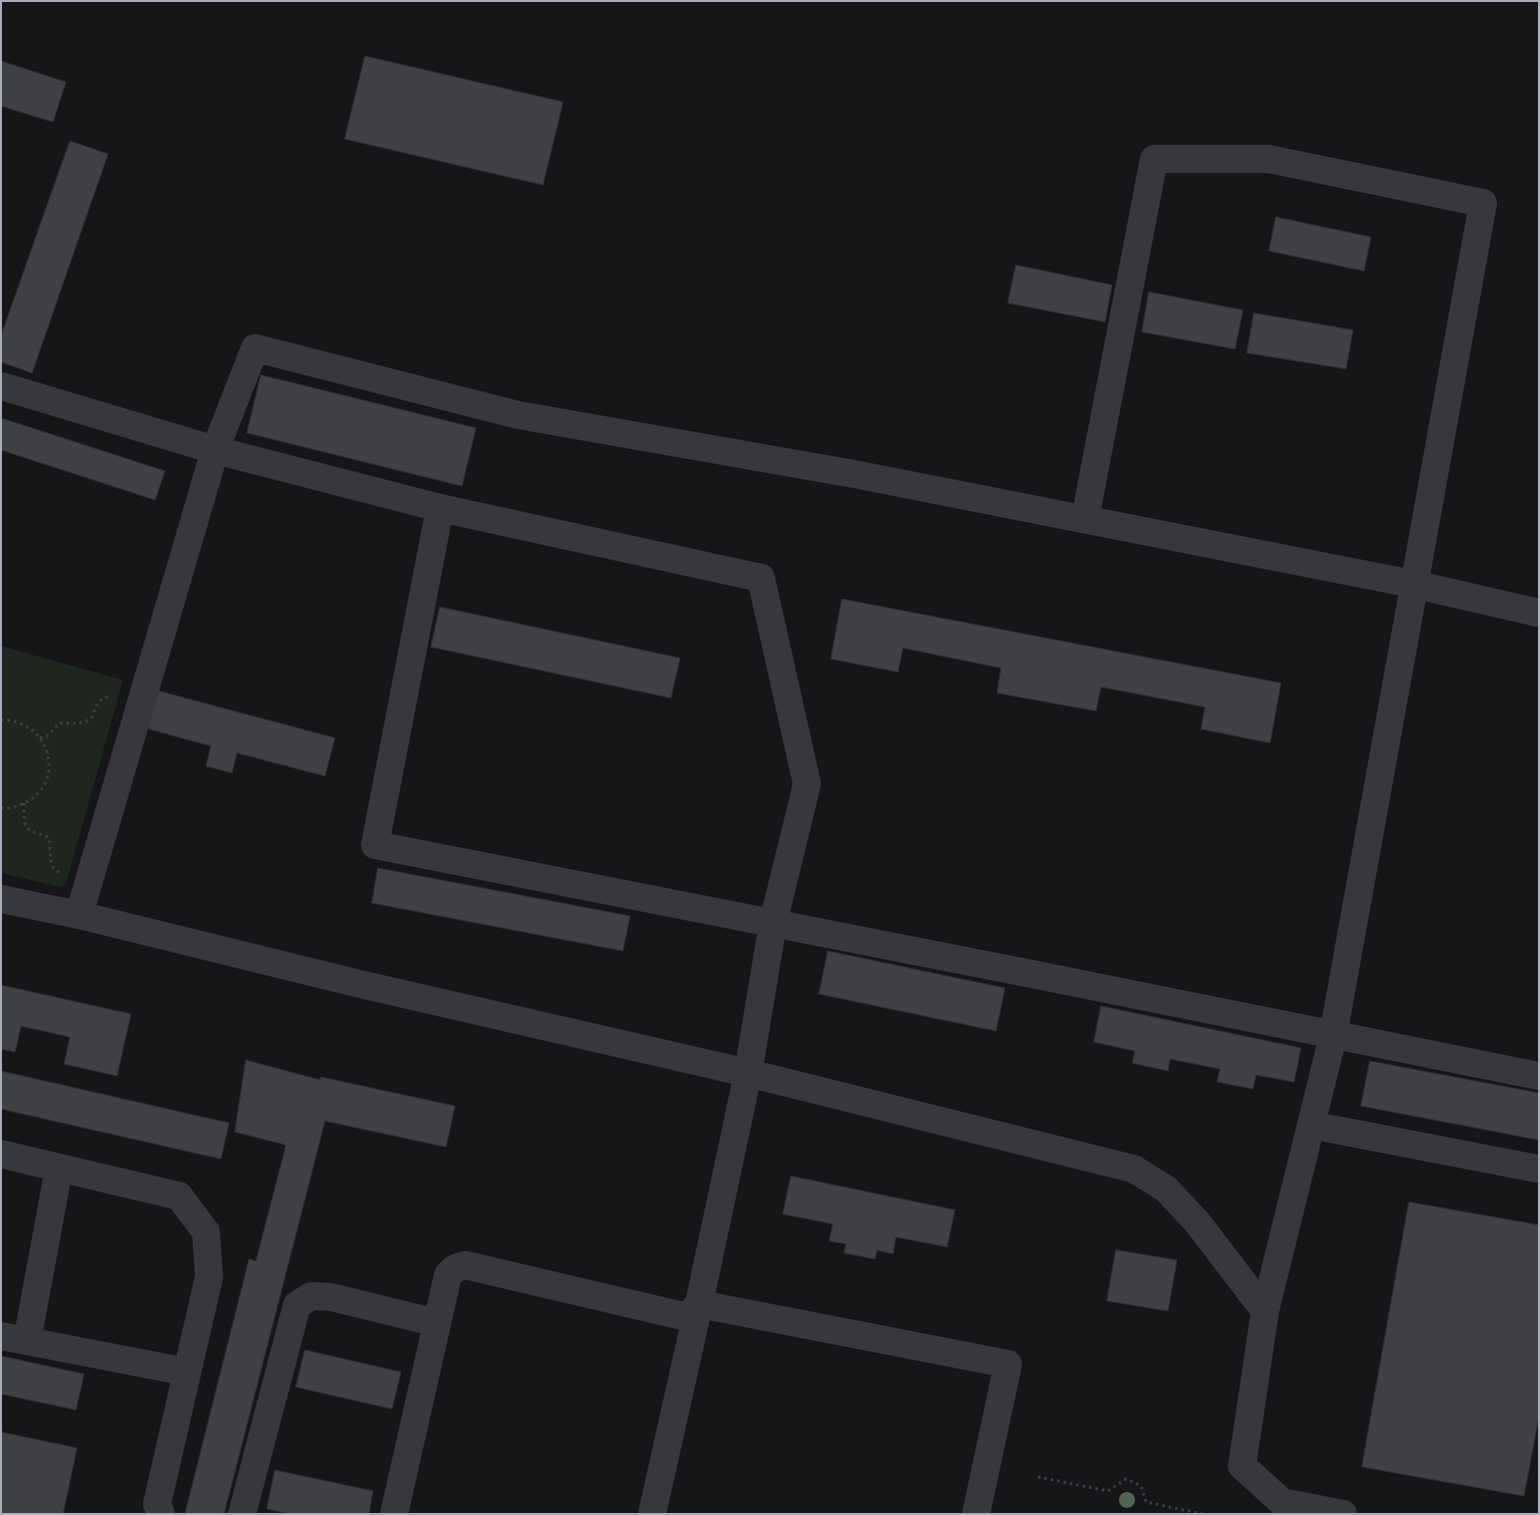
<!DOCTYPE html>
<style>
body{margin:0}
#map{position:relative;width:1540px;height:1515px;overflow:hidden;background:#161618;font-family:Arial,sans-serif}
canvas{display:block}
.frame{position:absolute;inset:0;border:2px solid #a8adb8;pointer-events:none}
</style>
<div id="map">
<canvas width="1540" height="1515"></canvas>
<div class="frame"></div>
</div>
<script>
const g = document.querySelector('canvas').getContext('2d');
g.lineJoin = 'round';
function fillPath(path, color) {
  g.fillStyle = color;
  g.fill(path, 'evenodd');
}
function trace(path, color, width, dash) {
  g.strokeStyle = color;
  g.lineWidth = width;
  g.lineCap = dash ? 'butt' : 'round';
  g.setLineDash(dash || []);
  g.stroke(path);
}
const green = new Path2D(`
 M1,646L123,680L66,884L60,887L1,873Z`);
const building = new Path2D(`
 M365,56L563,102L543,185L345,139Z
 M1,61L66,82L53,122L1,106Z
 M70,141L108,154L32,373L1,362V336Z
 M1276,217L1371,237L1364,271L1269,251Z
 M1016,265L1112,285L1105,322L1008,303Z
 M1149,292L1243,310L1235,349L1142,332Z
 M1254,313L1353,330L1346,369L1247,353Z
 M261,375L476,428L462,486L247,433Z
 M1,418L165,471L155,500L1,450Z
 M842,599L1281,683L1270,743L1201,729L1205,707L1101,687L1096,711L997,693L1001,668L903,648L898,672L831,659Z
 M440,607L680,658L671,698L431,647Z
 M155,690L335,738L325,776L237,753L232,773L206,766L211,746L145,728Z
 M378,868L630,916L623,951L372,903Z
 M828,951L1005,988L996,1031L819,994Z
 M1,985L131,1014L117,1076L64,1064L70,1037L21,1026L15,1052L1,1049Z
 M1101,1006L1301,1048L1294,1082L1256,1075L1253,1089L1217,1082L1220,1069L1170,1059L1168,1071L1132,1063L1135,1051L1094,1042Z
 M246,1060L320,1080L321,1077L455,1106L446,1147L325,1121L224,1514H185L249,1259L256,1261L286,1145L235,1132Z
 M1370,1061L1539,1093V1140L1361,1106Z
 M1,1071L229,1123L221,1159L1,1109Z
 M791,1176L955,1210L947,1247L896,1237L893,1254L877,1250L875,1259L844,1253L846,1244L829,1241L833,1224L783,1214Z
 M1409,1202L1539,1225V1416L1524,1496L1362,1467Z
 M1116,1250L1177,1260L1168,1311L1107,1301Z
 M305,1350L401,1372L392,1409L296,1387Z
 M1,1356L84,1374L76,1410L1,1394Z
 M1,1432L77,1448L63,1514H1Z
 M275,1470L373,1491L369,1514H290L267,1509Z`);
const path = new Path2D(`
 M1,720C50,719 68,783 24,803C17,807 9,809 1,808
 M40,738L49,735L59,723C71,724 80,724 91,719C96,708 97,696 112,697
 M24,803C24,813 22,828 33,832C38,834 43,835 48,837C53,850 45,869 62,873
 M1038,1477L1108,1491L1126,1479L1141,1486L1146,1502L1203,1514`);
const minor = new Path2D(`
 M1,386L215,450L440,508L761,578L807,784L773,923L748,1073L699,1304L652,1514
 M440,508L375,845L1032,974L1539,1076
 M1085,519L1154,159H1269L1483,203L1333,1036L1265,1311L1242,1466L1282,1502L1343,1514
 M1,899L79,915L360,984L748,1073L1134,1169L1166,1189L1197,1222L1265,1311
 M79,915L215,450L255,348L518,415L854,474L1413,584L1539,613
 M1311,1125L1539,1169
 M1,1154L179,1196L206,1232L209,1277L157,1504L161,1514
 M1,1336L187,1372
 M27,1341L59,1168
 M242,1514L297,1305L311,1296L331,1297L437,1323
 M394,1514L448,1275L454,1269L465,1265L687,1317L699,1304L1008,1364L976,1514`);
const trees = [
 [1127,1500]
];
fillPath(green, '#1e261f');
fillPath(building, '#404145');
trace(building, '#303034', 1);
trace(path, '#3d3f44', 3, [2.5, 4]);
trace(minor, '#37383d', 28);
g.fillStyle = '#506452';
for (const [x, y] of trees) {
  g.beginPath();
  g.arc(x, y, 8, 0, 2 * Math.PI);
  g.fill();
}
</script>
